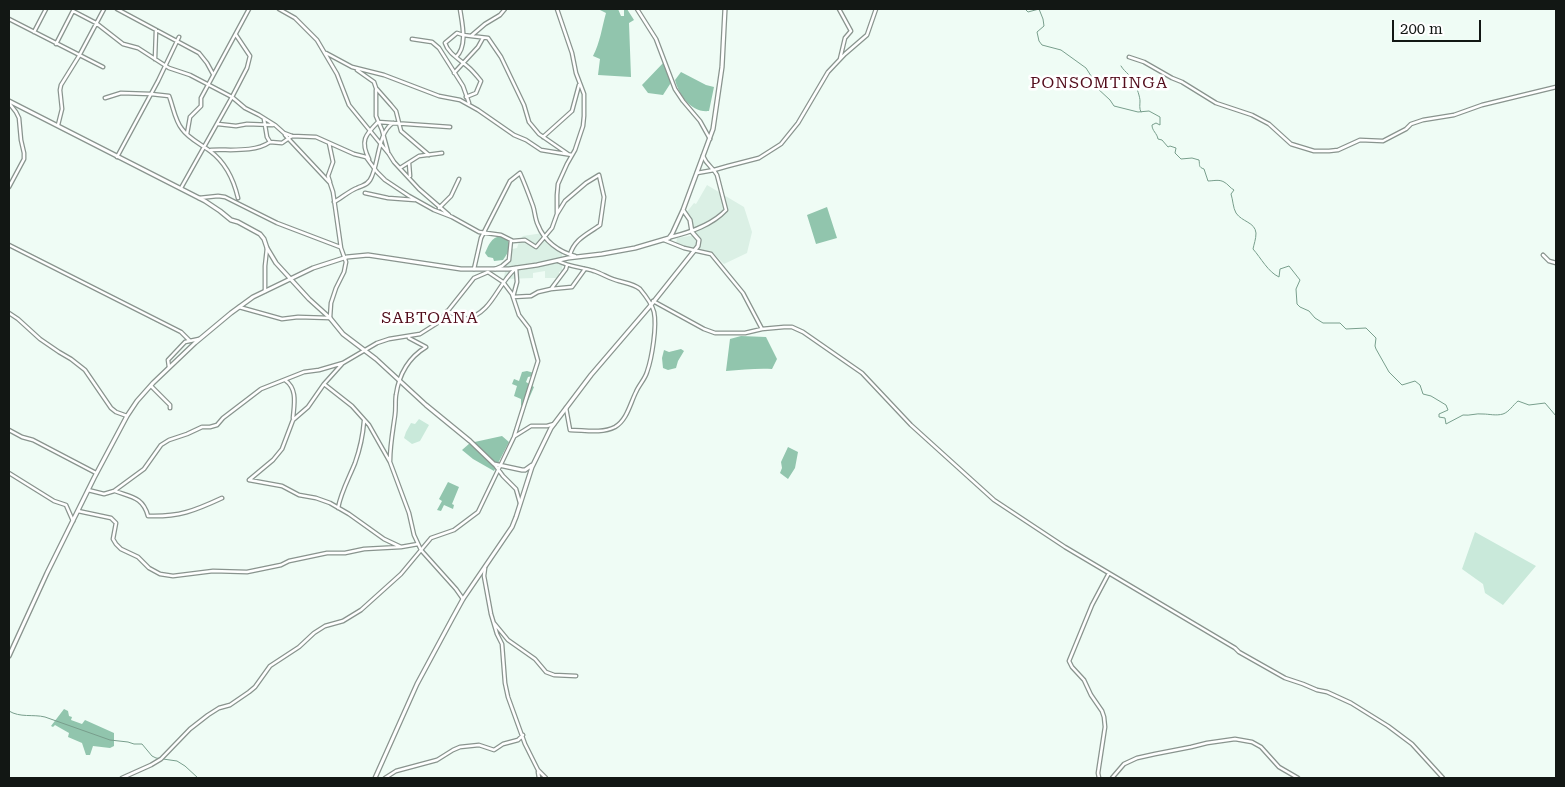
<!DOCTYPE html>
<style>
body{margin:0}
#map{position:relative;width:1565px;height:787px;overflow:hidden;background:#effcf5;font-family:"Roboto Serif",serif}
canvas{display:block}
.frame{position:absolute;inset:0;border:10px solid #121714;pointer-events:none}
.scale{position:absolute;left:1392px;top:20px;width:89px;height:22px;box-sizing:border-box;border:2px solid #121714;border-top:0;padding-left:6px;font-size:15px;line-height:18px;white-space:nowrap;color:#121714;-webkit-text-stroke:4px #fff;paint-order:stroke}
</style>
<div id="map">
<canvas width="1565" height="787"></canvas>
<div class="frame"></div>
<div class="scale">200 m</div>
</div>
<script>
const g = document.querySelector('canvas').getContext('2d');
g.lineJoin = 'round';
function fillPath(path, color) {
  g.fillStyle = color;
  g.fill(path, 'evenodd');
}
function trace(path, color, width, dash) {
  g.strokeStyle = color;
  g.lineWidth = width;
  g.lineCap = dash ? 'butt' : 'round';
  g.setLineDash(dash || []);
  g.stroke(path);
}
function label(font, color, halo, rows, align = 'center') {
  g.font = font + ' "Roboto Serif",serif';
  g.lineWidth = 5;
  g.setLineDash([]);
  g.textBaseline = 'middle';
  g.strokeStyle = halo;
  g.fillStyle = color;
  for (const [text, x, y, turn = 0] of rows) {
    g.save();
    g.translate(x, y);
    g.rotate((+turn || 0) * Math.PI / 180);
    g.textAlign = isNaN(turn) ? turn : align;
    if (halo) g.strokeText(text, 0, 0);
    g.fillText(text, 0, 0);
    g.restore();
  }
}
const built = new Path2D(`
 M707,185L744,207L752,232L747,253L724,264L713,253L676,244L677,238L696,235L692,222L686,213L694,203L696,204Z
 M543,233L556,248L562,250V271L559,272V278H545V271L533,273V278L507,279L504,277L507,262L511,260L512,249L517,248L520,239L523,236Z`);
const green = new Path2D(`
 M419,419L429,425L420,441L412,444L404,438L406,432L411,423L415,424Z
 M1475,532L1536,566L1503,605L1485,593L1483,584L1462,569Z`);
const forest = new Path2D(`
 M598,9H618L621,16H624V10L627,9L634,20L629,23L631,77L598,75L600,59L593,56C600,43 602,27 606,13Z
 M665,61L672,81L663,95L648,93L642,85Z
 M681,72L706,85L714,87L709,111C691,113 679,95 675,80Z
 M827,207L837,238L816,244L807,215Z
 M501,236C514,241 510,251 503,260L494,261L493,258L488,257L485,253C489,245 491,237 501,236Z
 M741,336L766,337L777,359L772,369C757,368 742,370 726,371L730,339Z
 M681,349L684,351L678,361L676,368L668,370L663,368L662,358L664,350L669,352Z
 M527,371L534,373L533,376L528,377L526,382L534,387L527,403L521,406V399L514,396L517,386L512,384L514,379L519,381L522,372Z
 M502,436L509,442L494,471L473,459L462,450L470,443Z
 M788,447L798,452L795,468L788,479L780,473L782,468L781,462Z
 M448,482L459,487L452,504L454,505L453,509L444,505L441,511L437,510L442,501L439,499Z
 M64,709L68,711L69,716L72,717L71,720L82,724L85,720L114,733V746L110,748L93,746L90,755H86L82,743L68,737L69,733L55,725L53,727L51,726Z`);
const stream = new Path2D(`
 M1025,9L1028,12L1039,9L1043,19L1044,26L1037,32L1039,41L1042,45L1061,50L1086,68L1093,79L1096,87L1110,100L1114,106L1138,112L1149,111L1160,117V125L1156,123L1152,125C1152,131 1157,133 1158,139L1162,140L1168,147L1170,146L1176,148L1175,153L1181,159L1192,158L1199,160C1200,165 1198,167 1204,169L1208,181C1213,181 1219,179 1224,182C1228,184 1230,188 1234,190L1231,194C1233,200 1233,208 1236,213C1242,222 1255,222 1256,233C1256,239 1254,244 1253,249C1261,258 1268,272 1279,277L1280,269L1289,266L1300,280L1296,289L1297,304L1300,307L1309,311L1315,318L1323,323H1340L1346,329L1366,328L1376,338L1375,346L1376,349L1389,372L1402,385L1415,381L1420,385L1423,394L1431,396L1446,405L1448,410L1439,414V417L1445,418L1446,424L1463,415C1470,416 1476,413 1483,414C1489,414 1496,416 1503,414C1509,412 1513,405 1518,401L1529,405L1545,403L1556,416
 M1121,66C1125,73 1133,76 1135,85C1137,88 1140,97 1140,101C1140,105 1139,108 1141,112
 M9,711C20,718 33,714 45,717L110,740L128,742L134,744H142L152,756L156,758L177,761L185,766L198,778`);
const minor = new Path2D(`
 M117,9L199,53L207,63L213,74
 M279,9L295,18L317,40L337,74L349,105L389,154L394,162L419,189L449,215
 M637,9L656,39L675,89L683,101L700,121L710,139
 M839,9L851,31L845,38L840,59
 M73,11L96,23L123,44L138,48L169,68L190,75L232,97L181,188
 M9,19L103,67
 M34,32L46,9
 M236,35L250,56L247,68L232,97L245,108L259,115L275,125L284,133L292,136L316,137L354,154L366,157L377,172L385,180L409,196L434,210L452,217L479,232L501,235L513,241L525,240L536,247L552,228L557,214L565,201L586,183L599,175L604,197L600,225C588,234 574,239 570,255
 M471,36L488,38L501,57L524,105L529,122L539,134L568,154
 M412,39L432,42L439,48L463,86L469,103
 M56,44L74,9
 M326,53L352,67
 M456,57C468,46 462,23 460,9
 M1129,57L1144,62L1172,78L1182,82L1216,103L1252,115L1269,124L1291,144L1314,151H1329L1338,150L1360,140L1383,141L1406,129L1411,124L1423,120L1454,115L1482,105L1556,87
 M155,59L156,30
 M352,67L384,75L439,96L460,100L478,110L514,135L526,140L541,150L572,155
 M357,70L374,82L376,88L391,105L396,111L401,131L429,155
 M454,73L478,47L483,38
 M376,90V116L382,130L388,152
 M466,97L476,93L481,81C477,76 472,70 467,66C459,59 448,53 445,43L457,33L463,35L471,36L485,24L500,15L505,9
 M105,98L121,93L151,94L169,96C173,106 175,121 182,129C189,139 201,144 210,151C225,162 234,181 238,198
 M9,103L16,112L19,118L21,140L24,153V159L9,187
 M264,119L267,137L270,142L282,143L292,136
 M218,124L236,126L247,124L273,125
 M58,125L62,109L60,90L61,85L79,56L104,9
 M187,134L190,117L201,106V98L249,9
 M543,137L572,111L579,85
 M329,143L333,162L328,176L330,182
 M211,150C229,149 254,153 270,142
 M117,157L158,81L179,37
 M369,159C360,141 365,135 378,122L450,127
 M409,163L410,176
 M400,168L419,156L442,153
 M697,173L714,170L728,166L759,158L781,144L798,123L828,72L845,54L867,35L876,9
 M365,193L388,198L415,200
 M199,198L218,196L225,197L277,223L340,247
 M334,202C341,198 351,190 357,188C363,185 366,186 370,180C379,166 377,133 393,123
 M439,208L451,196L459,179
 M557,214V195L558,184L567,164L575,150L583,126L584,116V94L576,73L572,53L557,9
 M671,237C691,232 712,225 726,210L717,175C713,167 707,166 703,156
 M664,240L684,248L711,254L743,293L762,329
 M9,245L181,332L190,341
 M1543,255L1549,261L1556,263
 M558,261C570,267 581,267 594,271C603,274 610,279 619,281C626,283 634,284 640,289C645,295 652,304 654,312C657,326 652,358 647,372C645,379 639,385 636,392C630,404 627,420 615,427C601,434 584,430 570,430L566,408
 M516,268L517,282L513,297L531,296L538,292L551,289L566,269L567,265
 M474,269L481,238L510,181L520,173C525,184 529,195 533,206C535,212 535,219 538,225C544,241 559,252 575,256
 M495,269L502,266L509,260L511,240
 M551,289L572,287L585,269
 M265,291V266L267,248
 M653,301L704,329L715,333H745L762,329L784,327H792L803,332L862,373L911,425L994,500L1065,547L1235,648L1239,652L1285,678L1303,684L1317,690L1327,692L1351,703L1388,726L1412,744L1443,778
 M239,307L282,319L298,317L330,318L331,303L336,288L344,272L346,262L341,248L333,192L330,183L285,135
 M447,311L466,319C492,313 497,285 515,269
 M9,313L18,319L40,339L59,352L71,359L85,370L111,408L116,412L127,416
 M169,367L168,360L185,342L199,339
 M285,380C298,389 294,405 293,418
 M324,384L352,406L369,425L390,462L409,513L414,535L421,550L456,589L463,599
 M151,386L170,405V408
 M9,430L22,437L33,440L96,473
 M515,436L531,426H547L554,424
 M390,461C390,445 393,430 395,415C396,408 395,401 396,395C399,374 408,358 426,347L409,338
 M495,465L503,476L516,489L520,503
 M9,473L54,501L66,505L73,521
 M249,480L282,486L299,495L316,498L330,503L349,514L384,539L401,547L418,544
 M249,480L273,460L282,449L293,420L308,407L324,384L342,364
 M88,490L104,494L114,491L144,469L161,445L169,440L187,434L202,427H210L217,425L223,418L261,389L304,372L319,370L343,363L377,343L389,339L420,334L439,322L474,278L488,272
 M115,491C131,497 143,497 148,516C179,517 194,511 222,498
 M338,508C341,492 349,478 355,463C360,449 363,435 364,421
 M78,511L111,518L116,523L113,539L116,544L121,549L138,557L149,568L160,574L173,576L213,571L247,572L281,565L289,561L327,553H345L364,549L401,547
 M485,568L484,576L491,614L497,634L502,644L505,683L508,697L525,744L538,770L546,778
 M494,623L508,640L535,659L546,672L554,675L576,676
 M538,772L539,778
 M122,778L151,765L161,759L190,729L208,715L219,708L230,705L249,692L255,687L270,666L299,647L314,633L325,626L343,621L361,610L401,574L431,538L454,530L478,512L514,437L538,361L529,328L519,315L512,294L503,282L488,272
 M385,778L396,771L437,760L453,750L460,747L479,745L494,750L503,744L518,740L523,735
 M1099,778L1098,773L1105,727L1104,717L1102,711L1091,695L1084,680L1072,667L1069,661L1092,605L1109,573
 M1112,778L1124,764L1137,758L1155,754L1191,747L1207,743L1235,739L1252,742L1261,747L1279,767L1298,778`);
const tertiary = new Path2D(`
 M9,101L205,201L220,211L231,220L238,222L260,234L264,239L267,248L276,263L309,299L330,318L343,334L376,359L426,405L470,441L494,464L522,470H525L532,465
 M9,656L47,573L94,478L127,416L137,401L153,383L195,343L231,313L253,297L313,268L347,257L368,255L461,269H509L537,265L568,258L602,254L635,248L669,238L672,234L683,210L713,129L722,67L725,9
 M375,778L417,684L452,619L463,599L512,527L516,517L532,467L551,428L591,375L651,305L698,246L699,240L692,232L690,220L683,210`);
const quarterNames = [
 ["PONSOMTINGA",1099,83],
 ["SABTOANA",430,318]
];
fillPath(built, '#dbf0e5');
fillPath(green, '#c9e9da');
fillPath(forest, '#91c5ad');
trace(stream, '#789e8c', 1);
trace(minor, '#89948e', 5);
trace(tertiary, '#89948e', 5.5);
trace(minor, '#fff', 2.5);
trace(tertiary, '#fff', 3);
g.letterSpacing = '1px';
label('16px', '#520c1b', '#fff', quarterNames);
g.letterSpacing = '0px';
</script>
